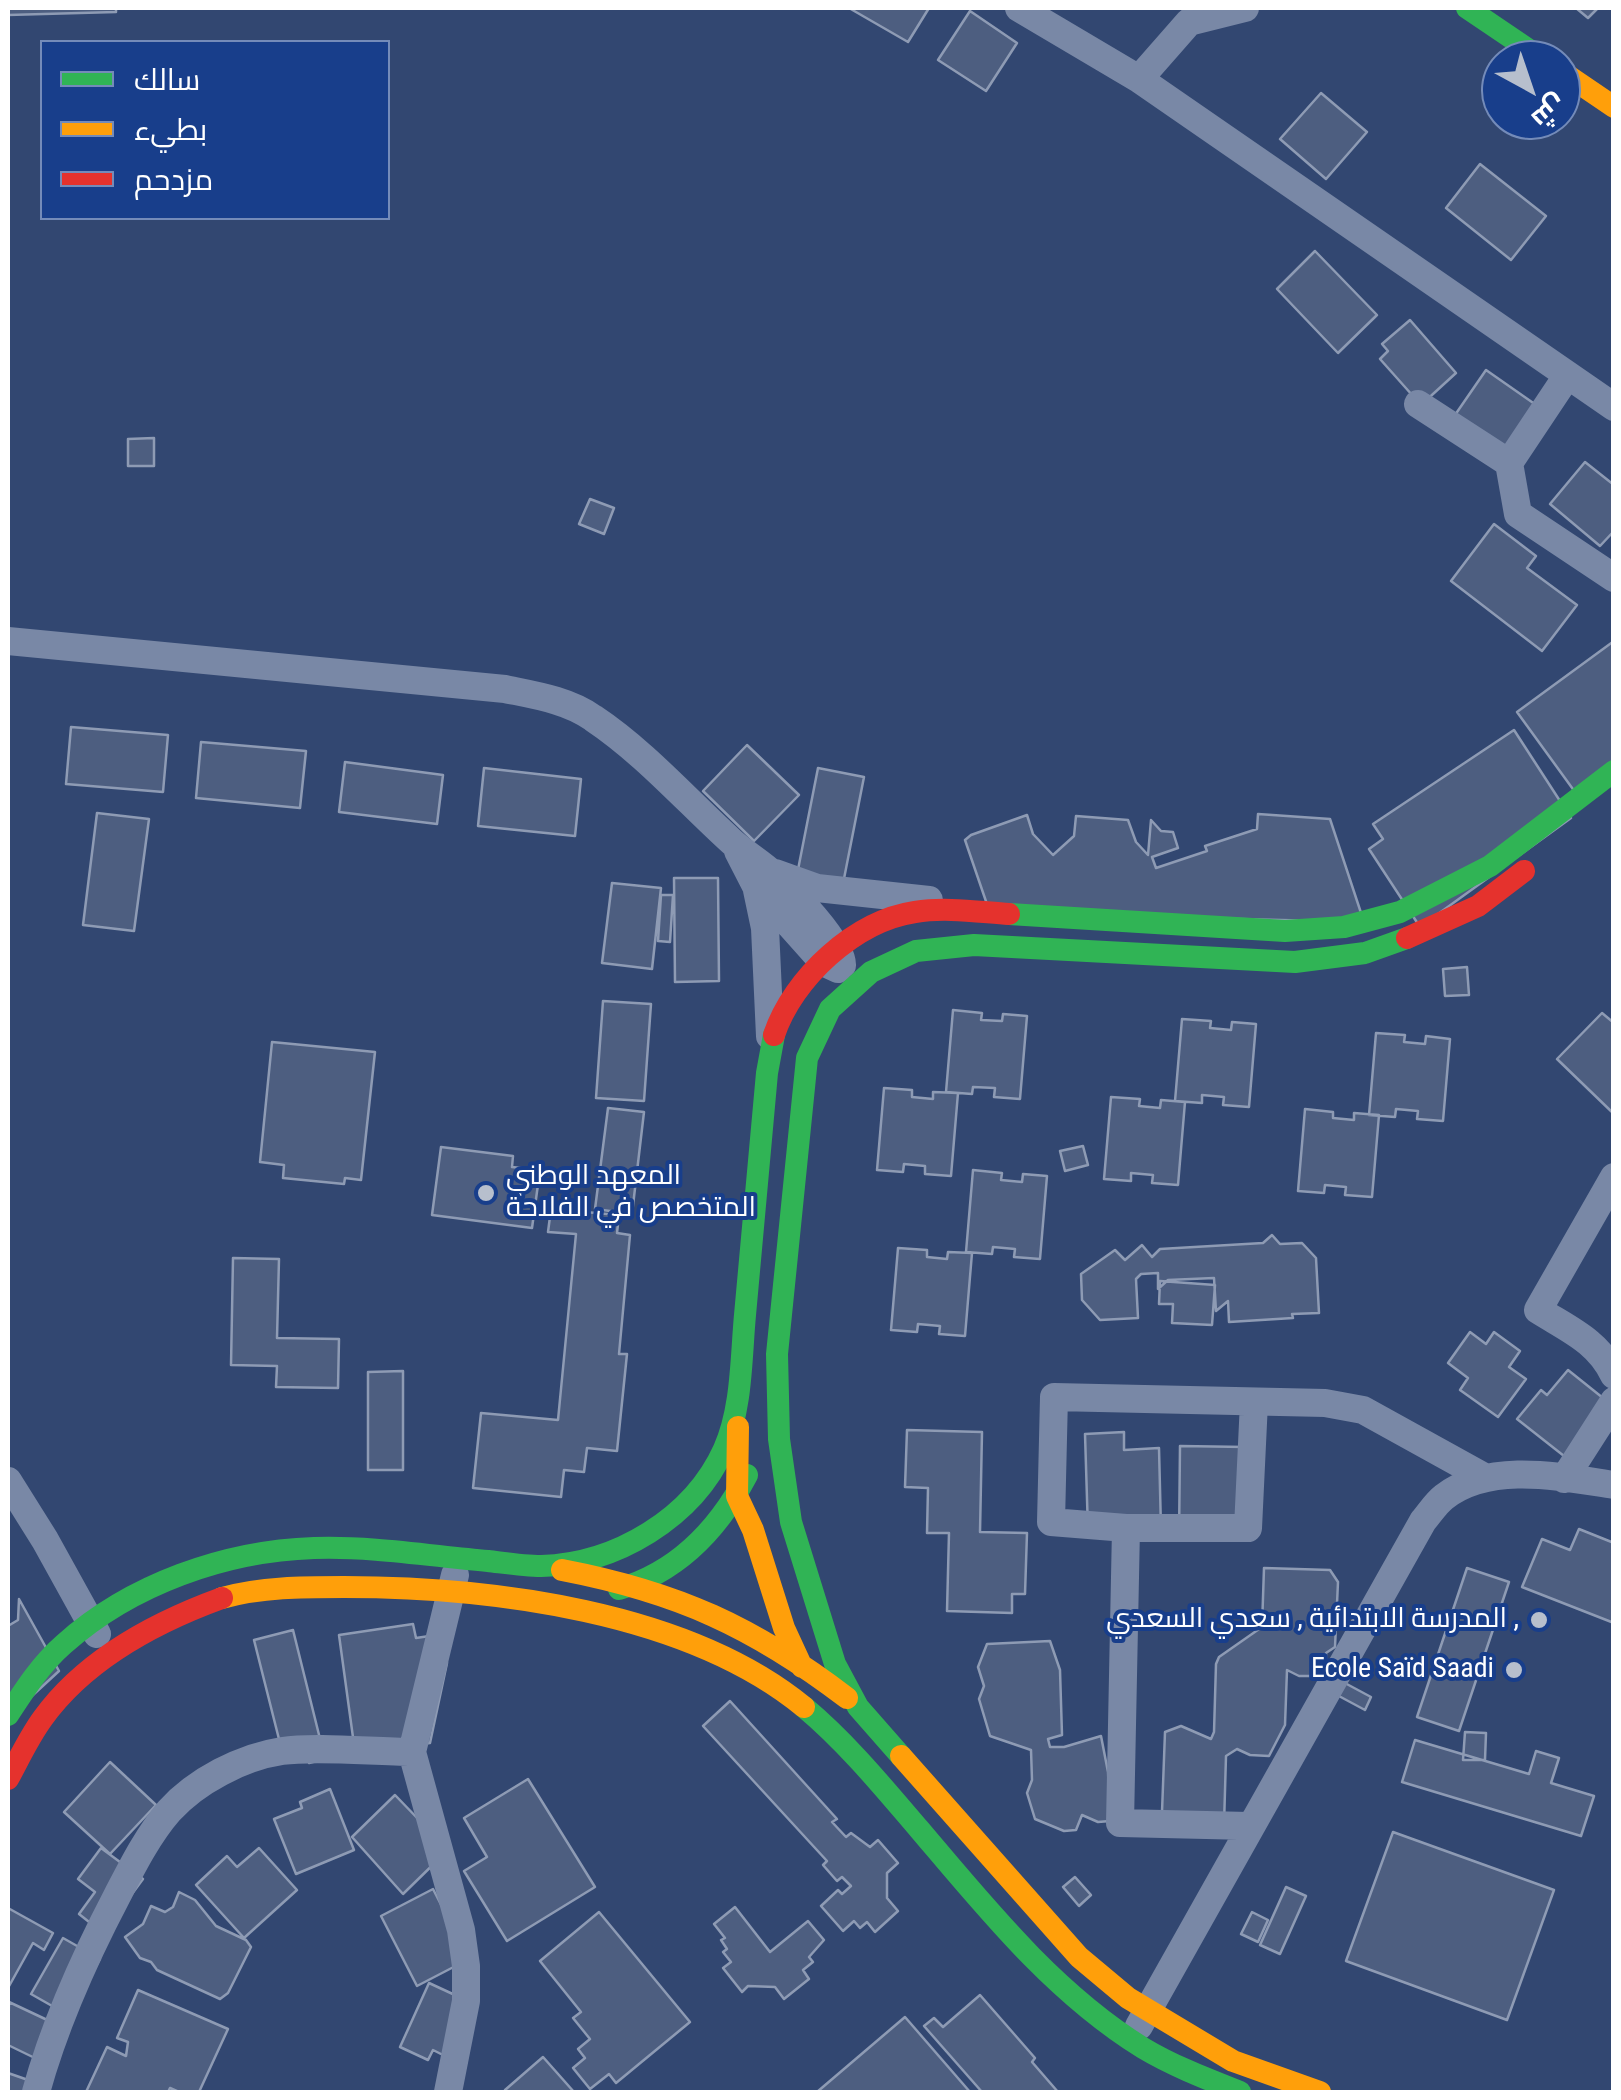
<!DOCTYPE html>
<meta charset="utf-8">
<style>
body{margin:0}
#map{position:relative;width:1621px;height:2100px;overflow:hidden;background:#324771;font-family:"Roboto Condensed",Cairo,sans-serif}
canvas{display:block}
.frame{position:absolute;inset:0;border:10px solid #fff;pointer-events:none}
.legend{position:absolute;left:40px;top:40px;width:350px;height:180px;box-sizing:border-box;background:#183e8b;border:2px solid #748bb9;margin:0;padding:12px 18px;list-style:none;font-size:30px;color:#fff}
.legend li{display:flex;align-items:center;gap:20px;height:50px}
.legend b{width:50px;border:2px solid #748bb9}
.north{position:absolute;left:1481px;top:40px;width:100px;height:100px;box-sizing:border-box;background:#183e8b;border:2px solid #748bb9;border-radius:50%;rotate:140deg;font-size:28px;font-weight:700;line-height:40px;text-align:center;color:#fff}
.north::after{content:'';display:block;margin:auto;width:35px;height:45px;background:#b7bfcd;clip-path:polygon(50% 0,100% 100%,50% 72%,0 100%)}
</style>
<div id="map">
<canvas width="1621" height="2100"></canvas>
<div class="frame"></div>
<ul class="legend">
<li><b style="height:12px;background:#30b455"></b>سالك</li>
<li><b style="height:12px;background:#ff9f0a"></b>بطيء</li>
<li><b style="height:12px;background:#e5322d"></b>مزدحم</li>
</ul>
<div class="north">ش</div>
</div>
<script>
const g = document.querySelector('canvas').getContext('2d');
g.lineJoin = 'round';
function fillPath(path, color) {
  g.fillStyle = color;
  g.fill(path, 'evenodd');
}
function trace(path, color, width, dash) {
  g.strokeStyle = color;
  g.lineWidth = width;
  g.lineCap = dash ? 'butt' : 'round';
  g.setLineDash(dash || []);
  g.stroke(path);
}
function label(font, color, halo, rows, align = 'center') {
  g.font = font + ' "Roboto Condensed",Cairo,sans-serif';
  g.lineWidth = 8;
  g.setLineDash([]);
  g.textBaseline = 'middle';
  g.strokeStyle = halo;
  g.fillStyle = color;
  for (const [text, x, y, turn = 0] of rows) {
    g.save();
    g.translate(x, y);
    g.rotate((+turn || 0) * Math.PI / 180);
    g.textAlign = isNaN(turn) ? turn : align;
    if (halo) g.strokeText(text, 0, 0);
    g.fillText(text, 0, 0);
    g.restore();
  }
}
const building = new Path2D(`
 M8,8H116V12L8,15Z
 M849,8H929L908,42Z
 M1576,8H1598L1588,18Z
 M970,11L1017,43L986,91L938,60Z
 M1321,93L1367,132L1326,179L1280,139Z
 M1480,164L1546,216L1511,260L1446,208Z
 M1315,251L1377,315L1338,353L1277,289Z
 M1410,320L1456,373L1421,405L1380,359L1388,351L1382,344Z
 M1486,370L1539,407L1508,452L1455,415Z
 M154,438V466H128V439Z
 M1585,462L1614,485V531L1600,546L1550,504Z
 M590,499L614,508L604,534L579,524Z
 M1494,524L1536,556L1527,568L1577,605L1542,651L1451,581Z
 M1614,641V778L1575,792L1517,712Z
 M71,727L168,735L163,792L66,784Z
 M1514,730L1571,818L1420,927L1369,849L1383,839L1373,824Z
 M201,742L306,751L300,808L196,798Z
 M747,745L799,795L754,841L703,791Z
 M345,762L443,775L437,824L339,812Z
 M484,768L581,779L575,836L478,826Z
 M818,768L864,777L840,899L794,890Z
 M97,813L149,819L134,931L83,925Z
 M1258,814L1330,819L1364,922L990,913L965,840L971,835L1027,815L1033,834L1053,855L1074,836L1076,816L1128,820L1136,842L1148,855L1151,820L1161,831L1173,832L1178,848L1152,857L1156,868L1207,851L1205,846L1257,829Z
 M674,878H718L719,981L675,982Z
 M612,883L661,888L652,969L602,963Z
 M661,895H673L670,942L658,941Z
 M1467,967L1469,995L1445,996L1443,969Z
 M603,1001L651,1004L644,1101L596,1098Z
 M953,1010L982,1013L981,1020L1002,1021L1003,1014L1027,1016L1020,1099L994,1097L995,1088L973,1087L972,1094L946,1092Z
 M1602,1013L1614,1023V1114L1557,1059Z
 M1182,1019L1211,1021L1210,1028L1231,1030L1232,1022L1256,1024L1249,1107L1223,1105L1224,1097L1202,1095V1103L1175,1101Z
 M1376,1033L1405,1035L1404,1042L1425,1044L1426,1036L1450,1039L1443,1121L1417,1119L1418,1111L1396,1109L1395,1117L1369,1115Z
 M272,1042L375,1052L361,1180L345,1178L344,1184L283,1178L284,1165L260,1162Z
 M884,1088L912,1090V1097L933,1099V1092L958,1093L951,1176L925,1174V1166L904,1164L903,1172L877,1170Z
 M1111,1097L1140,1099L1139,1106L1160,1108L1161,1100L1185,1102L1178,1185L1152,1183L1153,1175L1131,1173V1181L1104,1179Z
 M608,1108L644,1112L632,1214L595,1209Z
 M1305,1109L1333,1112V1118L1354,1120V1113L1379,1115L1372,1197L1345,1195L1346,1187L1325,1185L1324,1193L1298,1191Z
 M1083,1146L1088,1165L1065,1171L1060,1151Z
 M441,1147L513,1156L512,1167L540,1170L532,1228L432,1215Z
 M973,1170L1002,1173L1001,1180L1022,1182L1023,1174L1047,1176L1040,1259L1014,1257L1015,1249L993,1247L992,1254L966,1252Z
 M551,1209L619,1215L617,1233L630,1235L619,1354H627L617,1451L587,1448L584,1472L564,1470L561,1497L473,1488L481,1413L558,1420L576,1234L548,1232Z
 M1272,1235L1280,1244L1302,1243L1316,1258L1319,1313L1292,1314L1293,1318L1229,1322L1228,1301L1216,1311L1214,1278L1168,1280L1158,1289V1273L1141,1274L1136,1279L1138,1318L1100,1320L1082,1300L1081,1274L1115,1250L1125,1260L1142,1245L1152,1257L1160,1249L1263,1243Z
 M898,1248L927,1250V1257L947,1259L948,1252L972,1253L965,1336L939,1334L940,1326L918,1324L917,1332L891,1330Z
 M233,1258L279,1259L277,1338L339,1339L338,1388L276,1387L277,1366L231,1365Z
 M1160,1281L1215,1285L1212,1325L1172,1323L1173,1304H1159Z
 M1470,1332L1486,1344L1494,1332L1520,1351L1509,1367L1526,1379L1498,1417L1460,1390L1468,1378L1448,1363Z
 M1568,1370L1608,1402L1564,1456L1517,1419L1541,1390L1547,1395Z
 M403,1371V1470H368V1372Z
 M907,1430L982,1432L980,1532L1027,1533L1025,1594H1012V1613L947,1611L949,1533H927L928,1488L905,1487Z
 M1124,1432V1450L1159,1448L1161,1529L1088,1531L1085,1434Z
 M1180,1446L1246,1447L1244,1530L1179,1540Z
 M1579,1529L1614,1543V1623L1522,1587L1542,1539L1570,1550Z
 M1264,1568L1330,1570L1338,1582L1335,1647L1326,1653V1676H1299L1287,1670L1285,1725L1269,1756L1250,1755L1237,1749L1226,1756L1224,1825L1162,1812L1165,1732L1181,1726L1211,1739L1214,1732L1216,1664L1219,1657L1262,1627Z
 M1467,1568L1509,1582L1459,1731L1417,1717Z
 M19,1599L59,1671L8,1718V1626L18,1620Z
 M413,1624L416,1638L443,1634L447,1663L430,1743L355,1752L339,1635Z
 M293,1630L325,1759L309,1763L307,1753L284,1759L254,1640Z
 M1050,1641L1060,1670L1062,1735L1048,1739L1050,1747H1064L1101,1736L1108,1772L1110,1821L1098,1822L1082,1815L1076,1830L1064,1831L1035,1819L1027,1793L1032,1780L1031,1750L990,1736L979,1699L984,1686L978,1667L987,1644Z
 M1343,1682L1371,1697L1365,1710L1337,1695Z
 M730,1701L837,1819L832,1822L846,1837L851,1833L870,1847L878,1840L898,1863L887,1873V1898L898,1911L875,1932L867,1922L860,1928L854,1921L843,1931L821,1906L838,1890L842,1894L851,1886L842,1877L837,1881L823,1865L827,1861L703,1726Z
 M1465,1732L1486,1733L1485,1760H1463Z
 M1415,1740L1529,1774L1536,1751L1559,1758L1551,1783L1594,1796L1581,1836L1402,1782Z
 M110,1762L156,1805L110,1854L64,1812Z
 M528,1779L595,1887L507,1941L464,1871L487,1857L464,1818Z
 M330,1789L354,1850L296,1874L274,1819L302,1808L300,1802Z
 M395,1795L448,1850L403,1894L352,1837Z
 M1393,1832L1554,1890L1507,2020L1346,1961Z
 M101,1848L143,1879L103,1933L79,1914L95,1892L78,1879Z
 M259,1848L297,1890L244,1938L196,1885L227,1856L237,1867Z
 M1075,1877L1091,1895L1079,1906L1063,1887Z
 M1286,1887L1306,1896L1280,1954L1260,1945Z
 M433,1889L469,1959L417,1986L381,1916Z
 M179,1892L195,1900L216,1926L246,1940L251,1947L228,1993L220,1999L157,1970L151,1962L140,1958L125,1937L143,1924L151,1906L165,1912L173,1907Z
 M735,1907L770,1952L808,1921L824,1940L809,1957L813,1962L803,1970L809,1979L784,1999L775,1987L748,1986L742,1992L723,1968L731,1962L723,1952L727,1949L721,1940L725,1938L714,1924Z
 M8,1908L53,1933L44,1950L33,1943L8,1988Z
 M599,1912L690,2022L616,2083L609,2074L590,2089L573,2068L585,2058L578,2049L590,2039L573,2018L581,2012L540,1961Z
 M1252,1912L1268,1920L1258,1942L1241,1934Z
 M63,1938L100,1959L68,2015L31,1994Z
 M429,1983L470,2002L445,2056L433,2050L428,2060L400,2047Z
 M138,1990L228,2029L199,2092H179L170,2088L168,2092H86L107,2047L126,2056L128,2042L117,2038Z
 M980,1995L1035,2058L1032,2062L1058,2092H982L924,2026L934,2018L943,2027Z
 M9,2002L60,2026L43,2062L8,2045Z
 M905,2017L970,2092H817Z
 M543,2057L574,2092H507L505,2090Z
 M8,2073L31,2081L27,2092H8Z`);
const street = new Path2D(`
 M1019,8L1139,79L1614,407
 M1139,79L1189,22L1245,8
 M1418,404L1509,463L1518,514L1614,578
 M1509,463L1567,376
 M8,641L505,689C534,695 568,700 593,718C644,752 686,800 731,841C744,853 760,862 774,875C791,891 843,943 842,965
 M738,851L757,888L823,962L838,969
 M775,873L817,888L929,900
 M757,890L765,928L770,1036
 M1614,1177L1538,1310C1568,1329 1598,1341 1614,1375
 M1564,1479L1614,1401
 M8,1481L45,1540L97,1634
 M1126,1528H1248L1254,1402
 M1249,1826L1120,1823L1126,1528L1051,1522L1054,1397L1325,1403L1363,1410L1486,1478
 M1139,2026L1423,1521C1430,1513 1436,1503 1444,1497C1490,1461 1561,1477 1614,1485
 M36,2092C55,2023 84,1959 117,1896C132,1867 148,1835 169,1811C196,1781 242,1757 282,1751C317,1746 374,1752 412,1752
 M448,2092L466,2001V1966L461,1930L412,1752L455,1575`);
const fast = new Path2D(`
 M1467,8L1544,60
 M1009,914L1285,931L1344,927L1400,912L1490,866L1614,771
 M619,1589C678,1572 719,1528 747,1475
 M804,1707C847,1743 883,1787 919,1829C986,1908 1054,1993 1143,2048C1173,2066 1207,2079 1240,2092
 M8,1715C25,1689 41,1664 64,1644C131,1584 225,1551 314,1548C371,1546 431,1556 488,1561C505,1563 524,1566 541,1566C616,1564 693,1518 724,1449C742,1409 741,1358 745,1315C752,1234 760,1154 767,1073L774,1035
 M901,1756L858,1707L835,1664L791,1522L779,1439L777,1354L807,1058L830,1009L871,972L916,951L974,945L1295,962L1365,953L1407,938`);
const slow = new Path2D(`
 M1561,71L1614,107
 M738,1427L737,1496L753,1530L784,1628L802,1667
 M562,1570C677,1592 754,1627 847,1698
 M222,1598C261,1587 303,1587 344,1587C490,1587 687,1611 804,1707
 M901,1756L1079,1957L1128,1998L1233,2061L1320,2092`);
const jam = new Path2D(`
 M1407,938L1478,906L1524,871
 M774,1035C793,978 855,921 915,912C946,907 978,912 1009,914
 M8,1779C19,1759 29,1737 43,1718C85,1660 156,1622 222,1598`);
const markers = [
 [486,1193,10,"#b7bfcd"],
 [1539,1620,10,"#b7bfcd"],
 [1514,1670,10,"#b7bfcd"]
];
const poiNames = [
 ["المعهد الوطني",506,1177,"left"],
 ["المتخصص في الفلاحة",506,1209,"left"],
 ["المدرسة الابتدائية , سعدي السعدي ,",1519,1620],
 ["Ecole Saïd Saadi",1494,1670]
];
fillPath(building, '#4d5e80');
trace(building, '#8e9bb4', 2.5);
trace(street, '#7988a6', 28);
trace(fast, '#30b455', 22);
trace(slow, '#ff9f0a', 22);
trace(jam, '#e5322d', 22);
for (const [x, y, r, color] of markers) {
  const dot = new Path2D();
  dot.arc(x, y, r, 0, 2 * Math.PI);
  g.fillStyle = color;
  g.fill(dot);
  trace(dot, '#183e8b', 4);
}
label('28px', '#fff', '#183e8b', poiNames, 'right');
</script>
